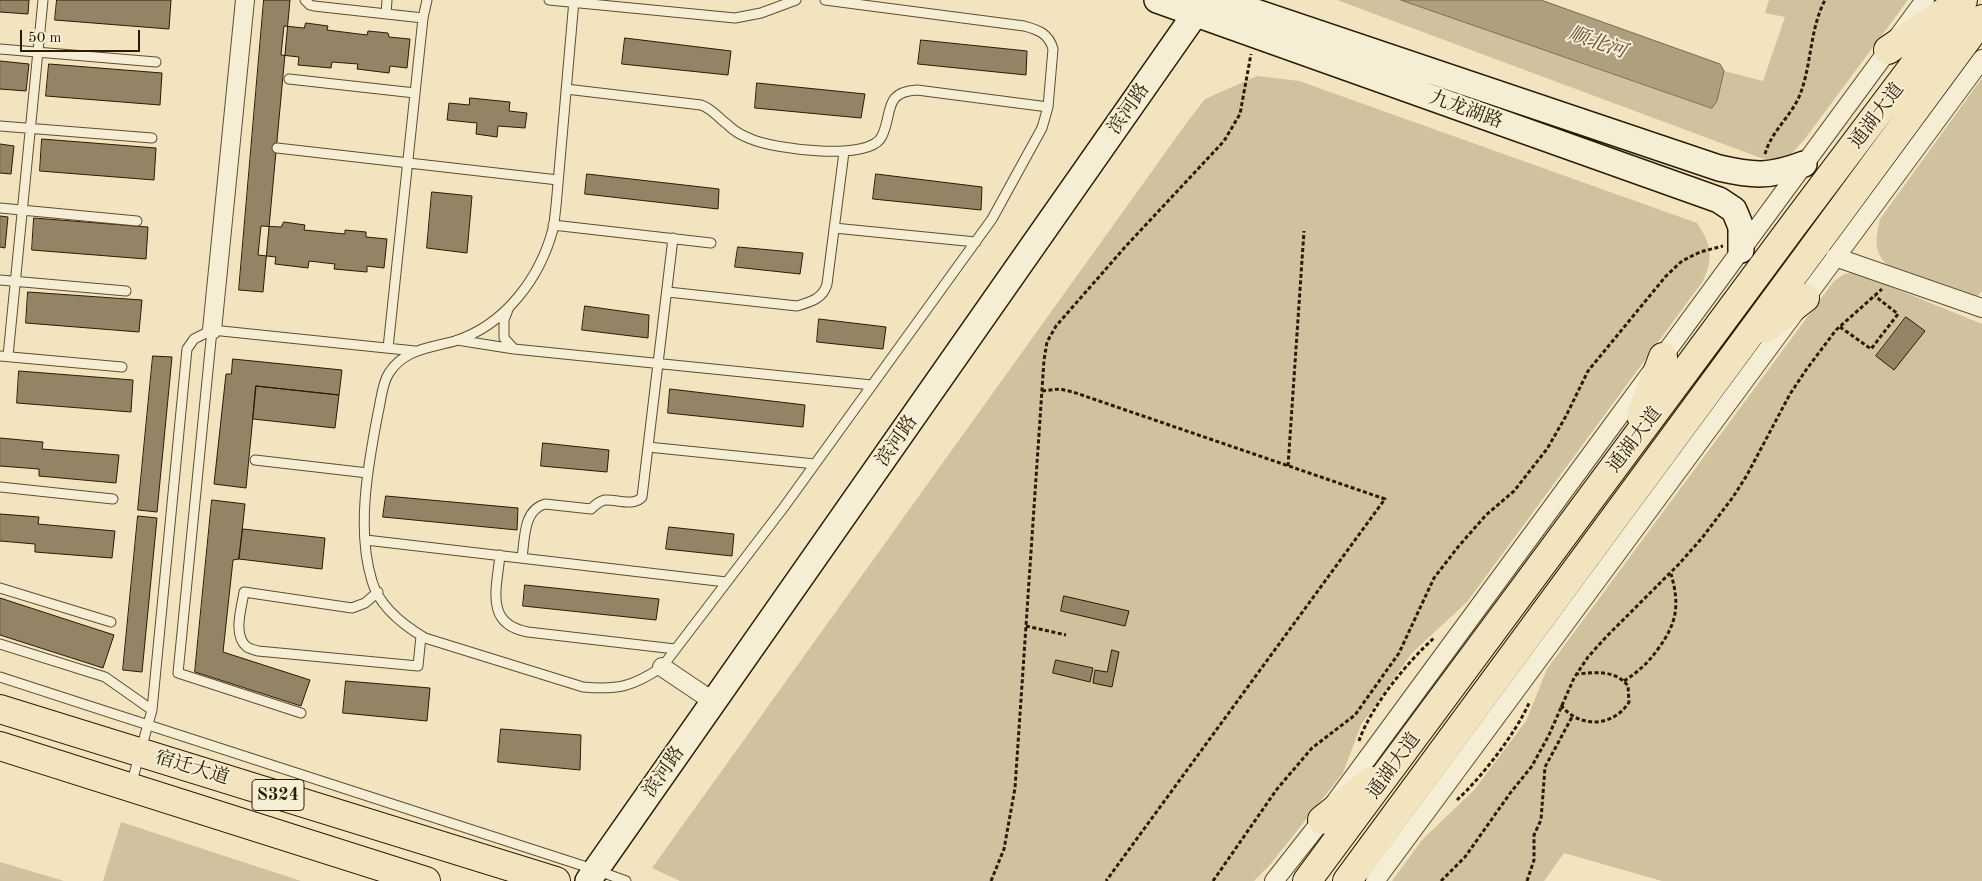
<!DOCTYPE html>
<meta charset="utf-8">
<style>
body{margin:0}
#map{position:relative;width:1982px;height:881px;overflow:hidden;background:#f1e4be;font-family:"Old Standard TT",serif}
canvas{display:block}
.scale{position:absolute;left:20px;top:30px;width:120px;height:22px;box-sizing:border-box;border:2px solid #2c1b03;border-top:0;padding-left:6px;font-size:15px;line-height:18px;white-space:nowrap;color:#2c1b03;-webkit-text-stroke:4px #f6edd5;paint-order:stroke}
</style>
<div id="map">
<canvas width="1982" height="881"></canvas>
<div class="scale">50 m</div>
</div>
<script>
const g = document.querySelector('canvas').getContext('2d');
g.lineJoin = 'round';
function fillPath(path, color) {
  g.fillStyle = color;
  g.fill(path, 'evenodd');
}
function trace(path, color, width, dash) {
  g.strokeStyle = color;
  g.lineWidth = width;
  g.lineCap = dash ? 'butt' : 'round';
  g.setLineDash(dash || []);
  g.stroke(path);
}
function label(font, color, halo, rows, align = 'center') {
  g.font = font + ' "Old Standard TT","Noto Serif SC",serif';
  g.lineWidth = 4;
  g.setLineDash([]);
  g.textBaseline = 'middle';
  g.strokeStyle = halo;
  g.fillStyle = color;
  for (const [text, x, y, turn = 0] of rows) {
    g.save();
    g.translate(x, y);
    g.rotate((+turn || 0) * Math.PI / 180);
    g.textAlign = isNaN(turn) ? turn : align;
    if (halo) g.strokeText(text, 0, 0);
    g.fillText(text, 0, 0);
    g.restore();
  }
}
const green = new Path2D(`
 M1337,0H1401L1711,108L1717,101L1724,71L1763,81L1785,17L1765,13L1769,0H1908L1804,140C1788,158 1786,163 1761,158Z
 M1257,76L1299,81L1697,223C1711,244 1714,257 1703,281L1467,602L1412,653L1361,725L1343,773L1269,866L1254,881H680L652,868L1188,121L1205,99Z
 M1982,78V291L1977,297L1890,268C1873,252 1875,241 1880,219Z
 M1857,273L1982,324V881H1662L1564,853L1544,881H1392L1422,840L1474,790L1526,721L1547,669L1834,281L1844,274Z
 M121,822L301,881H103Z
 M0,862L64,881H0Z`);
const water = new Path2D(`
 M1401,0H1541L1720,64L1724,71L1717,101L1712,108Z`);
const building = new Path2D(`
 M0,0H29L28,14L0,12Z
 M57,0H171L169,29L55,20Z
 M264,0H290L263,292L239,290Z
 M306,23L328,26L327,30L367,35L368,31L388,33L389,37L410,39L407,68L390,66L389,73L357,69L358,64L332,62L331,68L298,65L299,57L281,55L284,26L304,28Z
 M625,38L731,51L728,75L622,64Z
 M921,40L1027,51L1026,75L918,64Z
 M0,61L29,64L26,91L0,89Z
 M49,64L162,73L160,105L46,96Z
 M757,83L865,94L861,118L755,108Z
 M470,98L510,102L509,111L527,113L525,128L498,126L497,137L476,134L477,123L447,120L449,103L469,105Z
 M42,139L156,148L154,180L40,171Z
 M0,144L14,146L11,174L0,173Z
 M587,174L719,189L718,209L585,194Z
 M876,174L982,187L981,210L873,199Z
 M432,192L472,196L467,253L427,248Z
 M0,216L8,217L5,248L0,247Z
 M34,218L148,227L146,259L32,250Z
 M284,222L305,225L304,230L345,234V230L366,232V237L387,239L384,268L367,266V272L334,269L335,264L309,261L308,268L275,264L276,257L258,255L261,226L281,227Z
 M738,247L803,253L800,274L735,267Z
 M28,292L142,300L139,332L26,323Z
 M585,306L649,315L648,338L582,330Z
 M1906,317L1925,331L1894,370L1876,356Z
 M819,319L886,327L883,349L817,342Z
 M153,356L172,357L157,512L138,510Z
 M233,359L342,370L339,395L256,386L246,488L214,484L226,374H231Z
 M19,371L133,380L131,412L17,403Z
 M256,386L339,395L335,428L253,419Z
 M670,389L805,405L803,427L668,413Z
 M0,438L43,442L42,449L119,455L116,483L39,476V469L0,466Z
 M543,443L609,450L607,472L541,466Z
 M386,496L518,508L517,530L383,517Z
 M212,500L245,504L239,559L233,560L223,652L310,680L301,706L195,672Z
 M0,514L39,517L38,524L115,531L112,558L35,552V544L0,541Z
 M138,516L157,518L142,672L123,670Z
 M669,527L734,534L732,556L666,549Z
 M243,529L325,538L322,569L239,559Z
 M525,585L659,599L656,620L523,606Z
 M1064,596L1129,611L1125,626L1061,611Z
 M0,598L114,635L103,668L0,635Z
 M1112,650L1119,652L1112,687L1093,683L1095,670L1107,672Z
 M1056,660L1093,668L1090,682L1053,673Z
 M346,681L430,688L427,721L343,713Z
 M501,729L581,735L580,770L498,762Z`);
const path = new Path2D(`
 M1765,154C1771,132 1790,117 1799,97C1812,66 1809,31 1825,0
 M1840,327L1871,349L1898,314L1875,296
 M1042,391L1060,389L1073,392L1385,499L1106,881
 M1288,466L1304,231
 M1026,626L1066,635
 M1624,681C1638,672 1648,663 1658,649C1677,623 1680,605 1671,574
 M1561,705C1579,729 1614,727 1629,702L1628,686C1616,670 1596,672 1578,674
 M1359,741C1370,708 1407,662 1434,638
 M1457,800C1481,778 1516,733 1529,703
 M991,881L1004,849L1015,788L1044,360L1047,342L1056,326L1126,246L1224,141L1240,114L1251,54
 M1213,881L1277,789L1312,748L1355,715L1399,653L1434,578L1458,547L1486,515L1514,491L1547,449L1566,416L1588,371L1666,276L1682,261L1700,252L1723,246
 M1441,881L1465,857L1511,792L1532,766L1549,735L1574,678L1588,657L1606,637L1679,564L1702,538L1733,497L1747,475L1790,394L1806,370L1836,330L1882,289
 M1527,881L1534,860V835L1541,820L1545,767L1572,717`);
const lane = new Path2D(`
 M305,0L310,5L314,6L423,18
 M549,0L735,18L761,13L796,0
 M574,0L557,195C556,206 555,218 553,229C540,278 505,325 455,341C430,348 404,349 389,373C382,383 381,401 378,413C368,465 356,530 372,581C379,606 403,625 425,638L583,687C618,690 632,687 662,667L784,507L992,219L1042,128L1048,107L1053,49C1049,34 1039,30 1024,26L825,0
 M386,14L387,0
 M0,49L156,62
 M289,79L415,93
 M566,89L701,105C713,109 718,118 728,125C734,131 743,136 751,139C773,149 871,162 882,136C893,113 883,92 917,90L1048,107
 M0,126L152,138
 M277,148L558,180
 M0,208L137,221
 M553,225L711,243
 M834,228L976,242
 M0,280L126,291
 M668,292L797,306C810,302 823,299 827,284L844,152
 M509,307L504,320V338L514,349
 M212,330L178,673L301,713
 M457,340L514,349L872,385
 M388,348L423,18L427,0
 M0,356L122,367
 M8,356L43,0
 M648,447L815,464
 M255,460L368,473
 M0,487L113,499
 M366,540L726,582
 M500,555C497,588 484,624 528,632L675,649
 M522,557C525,539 523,510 545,504L591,509C595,505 600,501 605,500C616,499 634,507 642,497L673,238
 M0,588L111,622
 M378,592L365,603L352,608L244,592C242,607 232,635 247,647C250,649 255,650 258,651L418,666L421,636
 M0,644L105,677L152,710
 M0,677L596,870L626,881
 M131,785L152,710L187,349L194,339L212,330L415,351`);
const street = new Path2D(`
 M1835,257L1982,308
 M212,330L245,0
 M662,667L714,702
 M1274,881L1322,820L1925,0
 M1375,881L1982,59`);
const secondary = new Path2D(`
 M1157,0L1719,200L1734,210L1741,227V250
 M1220,0L1719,168C1754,176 1770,177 1804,164
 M588,881L1205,0`);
const primary = new Path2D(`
 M1888,50L1947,10
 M1765,329L1805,298
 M1641,416L1663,357
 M0,709L556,881
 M0,746L426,881
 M1322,820L1371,781
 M1307,881L1792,227L1963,0
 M1347,881L1982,19`);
const shields = [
 [278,795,52]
];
const shieldNames = [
 ["S324",278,795]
];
const streetNames = [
 ["滨河路",1129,109,-55],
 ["九龙湖路",1466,110,20],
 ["通湖大道",1877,116,-53],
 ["通湖大道",1635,440,-53],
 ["滨河路",897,441,-55],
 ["通湖大道",1394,766,-54],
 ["宿迁大道",192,768,17],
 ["滨河路",664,772,-55]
];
const waterNames = [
 ["顺北河",1597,43,19]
];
fillPath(green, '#d0c29e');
fillPath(water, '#aea07e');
trace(water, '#7a6b4d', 1);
fillPath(building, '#928464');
trace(building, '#2c1b03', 1);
trace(lane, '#5d4d32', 11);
trace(street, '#5d4d32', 20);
trace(secondary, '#2c1b03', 28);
trace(primary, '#2c1b03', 30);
trace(path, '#2c1b03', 3, [4, 2.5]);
trace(lane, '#f6edd5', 9);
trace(street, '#f6edd5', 18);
trace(secondary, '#f6edd5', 25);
trace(primary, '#f1e4be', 28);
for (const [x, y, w] of shields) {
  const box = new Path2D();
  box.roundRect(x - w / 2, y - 15.5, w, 31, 4);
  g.fillStyle = '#f6edd5';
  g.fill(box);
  trace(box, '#2c1b03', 1);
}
label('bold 18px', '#2c1b03', null, shieldNames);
label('19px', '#2c1b03', '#f6edd5', streetNames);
label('italic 20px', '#605034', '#f6edd5', waterNames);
</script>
